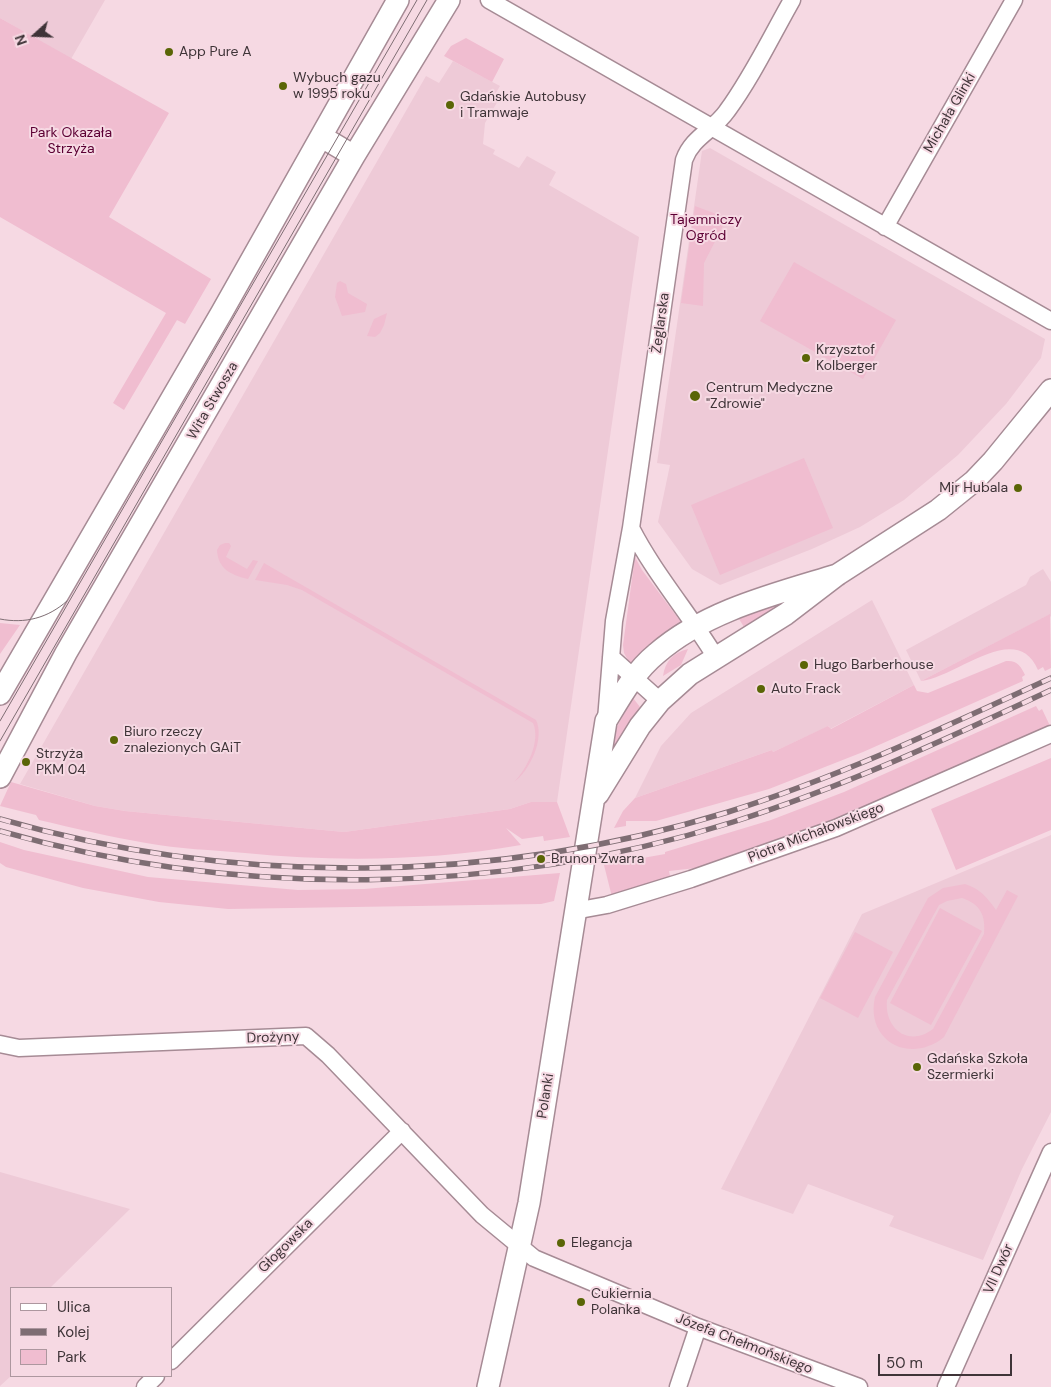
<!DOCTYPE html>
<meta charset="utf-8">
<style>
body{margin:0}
#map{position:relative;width:1051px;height:1387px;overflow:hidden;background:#f6d9e3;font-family:"DM Sans",sans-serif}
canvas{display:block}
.legend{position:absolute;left:10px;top:1287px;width:162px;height:90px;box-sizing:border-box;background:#f6d9e3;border:1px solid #ad979f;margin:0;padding:6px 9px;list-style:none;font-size:15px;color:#3f3438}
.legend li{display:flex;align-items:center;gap:10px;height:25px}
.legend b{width:25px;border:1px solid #ad979f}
.north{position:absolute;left:10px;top:10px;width:50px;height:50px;-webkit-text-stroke:4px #f6d9e3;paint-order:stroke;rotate:250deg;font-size:14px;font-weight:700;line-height:20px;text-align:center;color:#3f3438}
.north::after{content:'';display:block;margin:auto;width:18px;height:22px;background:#3f3438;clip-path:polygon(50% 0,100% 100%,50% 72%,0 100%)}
.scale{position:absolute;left:878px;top:1354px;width:134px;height:22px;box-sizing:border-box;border:2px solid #3f3438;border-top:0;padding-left:6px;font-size:15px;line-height:18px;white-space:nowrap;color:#3f3438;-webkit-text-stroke:4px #f6d9e3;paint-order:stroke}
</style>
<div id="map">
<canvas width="1051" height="1387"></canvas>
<ul class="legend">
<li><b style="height:6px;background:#fff"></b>Ulica</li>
<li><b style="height:6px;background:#7e6d73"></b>Kolej</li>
<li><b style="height:14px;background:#f0bdd0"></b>Park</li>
</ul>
<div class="north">N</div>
<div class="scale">50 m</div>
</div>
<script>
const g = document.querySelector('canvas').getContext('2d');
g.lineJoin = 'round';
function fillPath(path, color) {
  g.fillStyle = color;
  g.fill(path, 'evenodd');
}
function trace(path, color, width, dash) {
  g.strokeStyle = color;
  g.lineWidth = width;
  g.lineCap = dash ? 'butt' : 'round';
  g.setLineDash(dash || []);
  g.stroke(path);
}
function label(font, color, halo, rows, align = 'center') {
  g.font = font + ' "DM Sans",sans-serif';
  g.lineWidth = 4;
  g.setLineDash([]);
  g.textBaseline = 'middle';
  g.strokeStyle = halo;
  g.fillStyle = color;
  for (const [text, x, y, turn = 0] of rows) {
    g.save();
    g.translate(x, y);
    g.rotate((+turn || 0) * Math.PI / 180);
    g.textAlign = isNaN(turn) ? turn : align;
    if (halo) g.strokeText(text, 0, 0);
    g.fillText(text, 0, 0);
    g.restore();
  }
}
const built = new Path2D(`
 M0,0H105L71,59L0,18Z
 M453,61L500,86L494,96L499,99L485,123L483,144L495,150L493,154L519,168L527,156L556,172L549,185L639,237L557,802H531L510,809L344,832L125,811L95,806L20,784L426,76L439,83Z
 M710,148L1045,339L1041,358L1006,404L958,455L904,500L860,527L812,549L720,585L692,569L658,522L670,465L657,463L702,151Z
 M1043,569L1051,582V617L1049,615L921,681L906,650L1026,585L1030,577Z
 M872,600L914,685L830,729L829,726L773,752L772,750L635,798L661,746L691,713Z
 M1051,835V1112L1022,1169L983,1260L889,1226L894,1216L808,1184L793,1214L721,1189L862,914Z
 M0,1172L130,1209L51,1287L52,1288H11V1376L0,1386Z`);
const green = new Path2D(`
 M0,18L169,113L109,217L211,279L185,324L177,320L124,410L113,403L166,313L0,217Z
 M466,38L504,59L492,82L444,56L451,46Z
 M695,206L727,218L704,263L703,306L681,303Z
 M794,262L896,320L863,379L760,321Z
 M340,281L346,284L348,293L367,304L365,312L342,316L335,297L337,283Z
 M387,313L384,325L380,333L375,337L367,336L374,319Z
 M804,458L833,528L720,575L691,505Z
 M225,543H229L231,546L226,557L247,569L253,560L258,561L248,579C231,575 218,569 217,550L220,545Z
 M635,557L642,570L681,622L656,639L630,664L624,653L623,645Z
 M264,563L536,720C545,738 530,771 514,782C527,769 541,741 533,723L302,590L287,585L255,580Z
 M796,596L744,627L739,619Z
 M1050,614L1051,668L1045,671L1043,667L1038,670C1016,619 956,678 921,681Z
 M0,623L20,625L0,654Z
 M688,649L681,665L663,676C665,661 674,652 688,649Z
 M1006,661C1017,660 1021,666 1025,675L1022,677L1023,681L863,752L769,789L656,821H626V826L614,828L623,811L635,798L772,750L773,752L828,726L831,729L914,685L917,691L928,693Z
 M633,698L640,707L610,754C607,740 626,711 633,698Z
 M1036,706L1039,711L1042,709L1051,728L865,811L705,867L669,871L671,881L612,897L604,865L665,854V852L771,820L844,792Z
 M1051,758V830L956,870L931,809Z
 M11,782L95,806L125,811L344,832L510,809L531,802H557L570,837L544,841L543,836L522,839L506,828L521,845C430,861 336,862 245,853C212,850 179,849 146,843C110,837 74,828 39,820L36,815L0,806Z
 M0,842L24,850L148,877L298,890L364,889L560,873L554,901L541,904L228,909L159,902L83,888L6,867L0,863Z
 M965,884C980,889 987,897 996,910L1007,890L1018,896L944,1037C910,1065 865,1041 875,997L928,898L943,888ZM962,898C980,904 986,915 984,934L933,1029C908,1048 884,1028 887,1000L939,905L947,901Z
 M940,908L982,931L931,1025L890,1003Z
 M855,932L893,952L858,1018L820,998Z`);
const minor = new Path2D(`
 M489,0L1051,321
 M885,227L1014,0
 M631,528C654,573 688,612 715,656
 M611,657L660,701
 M606,720L614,621L631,528L684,160C692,137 714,130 727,111C752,77 771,37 792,0
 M574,911L607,905L691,879L836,828L1051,734
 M0,1044L19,1048L306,1036L328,1055L482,1215L534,1258L698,1327L859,1387
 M171,1361L402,1131
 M145,1387L156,1376
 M678,1387L698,1327
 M946,1387L1051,1152`);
const tertiary = new Path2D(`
 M322,137L354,156
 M0,694L222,312L398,0
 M0,777L66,653L354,156L449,0
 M598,794L640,726L660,701L690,674L786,614L837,575L938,510L974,481L993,461L1051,390
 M488,1387L529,1203L606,721C620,698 634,672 656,654C705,611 775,594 837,575`);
const tram = new Path2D(`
 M0,619C25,624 48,618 67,601
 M0,721L417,0
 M0,741L427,0`);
const rail = new Path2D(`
 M0,819C236,887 494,884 728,812C839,777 945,727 1051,678
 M0,831C237,899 498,896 733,822C843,787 947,739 1051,690`);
const markers = [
 [169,52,5,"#5a6506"],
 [283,86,5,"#5a6506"],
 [450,105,5,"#5a6506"],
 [806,358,5,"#5a6506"],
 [695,396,6,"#5a6506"],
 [1018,488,5,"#5a6506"],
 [804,665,5,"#5a6506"],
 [761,689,5,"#5a6506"],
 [114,740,5,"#5a6506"],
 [26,762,5,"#5a6506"],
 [541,859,5,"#5a6506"],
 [917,1067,5,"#5a6506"],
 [561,1243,5,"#5a6506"],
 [581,1302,5,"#5a6506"]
];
const poiNames = [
 ["App Pure A",179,52],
 ["Wybuch gazu",293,78],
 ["w 1995 roku",293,94],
 ["Gdańskie Autobusy",460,97],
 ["i Tramwaje",460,113],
 ["Krzysztof",816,350],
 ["Kolberger",816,366],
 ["Centrum Medyczne",706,388],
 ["\"Zdrowie\"",706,404],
 ["Mjr Hubala",1008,488,"right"],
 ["Hugo Barberhouse",814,665],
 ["Auto Frack",771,689],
 ["Biuro rzeczy",124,732],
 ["znalezionych GAiT",124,748],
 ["Strzyża",36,754],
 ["PKM 04",36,770],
 ["Brunon Zwarra",551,859],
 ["Gdańska Szkoła",927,1059],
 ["Szermierki",927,1075],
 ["Elegancja",571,1243],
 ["Cukiernia",591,1294],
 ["Polanka",591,1310]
];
const streetNames = [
 ["Michała Glinki",950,113,-60],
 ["Żeglarska",661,323,-82],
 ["Wita Stwosza",213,401,-60],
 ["Piotra Michałowskiego",816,833,-21],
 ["Drożyny",273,1038,-2],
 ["Polanki",546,1096,-81],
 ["Głogowska",286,1246,-45],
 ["VII Dwór",999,1269,-66],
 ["Józefa Chełmońskiego",744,1344,21]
];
const parkNames = [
 ["Park Okazała",71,133],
 ["Strzyża",71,149],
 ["Tajemniczy",706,220],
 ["Ogród",706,236]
];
fillPath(built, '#eecad7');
fillPath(green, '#f0bdd0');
trace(minor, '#a68b95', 19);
trace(tertiary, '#a68b95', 24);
trace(minor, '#fff', 16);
trace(tertiary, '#fff', 21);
trace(tram, '#7e6d73', 1);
trace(rail, '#7e6d73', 5.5);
trace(rail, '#f6d9e3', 4, [11]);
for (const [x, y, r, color] of markers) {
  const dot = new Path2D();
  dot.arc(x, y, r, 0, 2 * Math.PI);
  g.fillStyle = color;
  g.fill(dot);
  trace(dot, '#f6d9e3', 2);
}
label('14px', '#3f3438', '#f6d9e3', poiNames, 'left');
label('14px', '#3f3438', '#f6d9e3', streetNames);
label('14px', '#5c0034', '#f6d9e3', parkNames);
</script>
